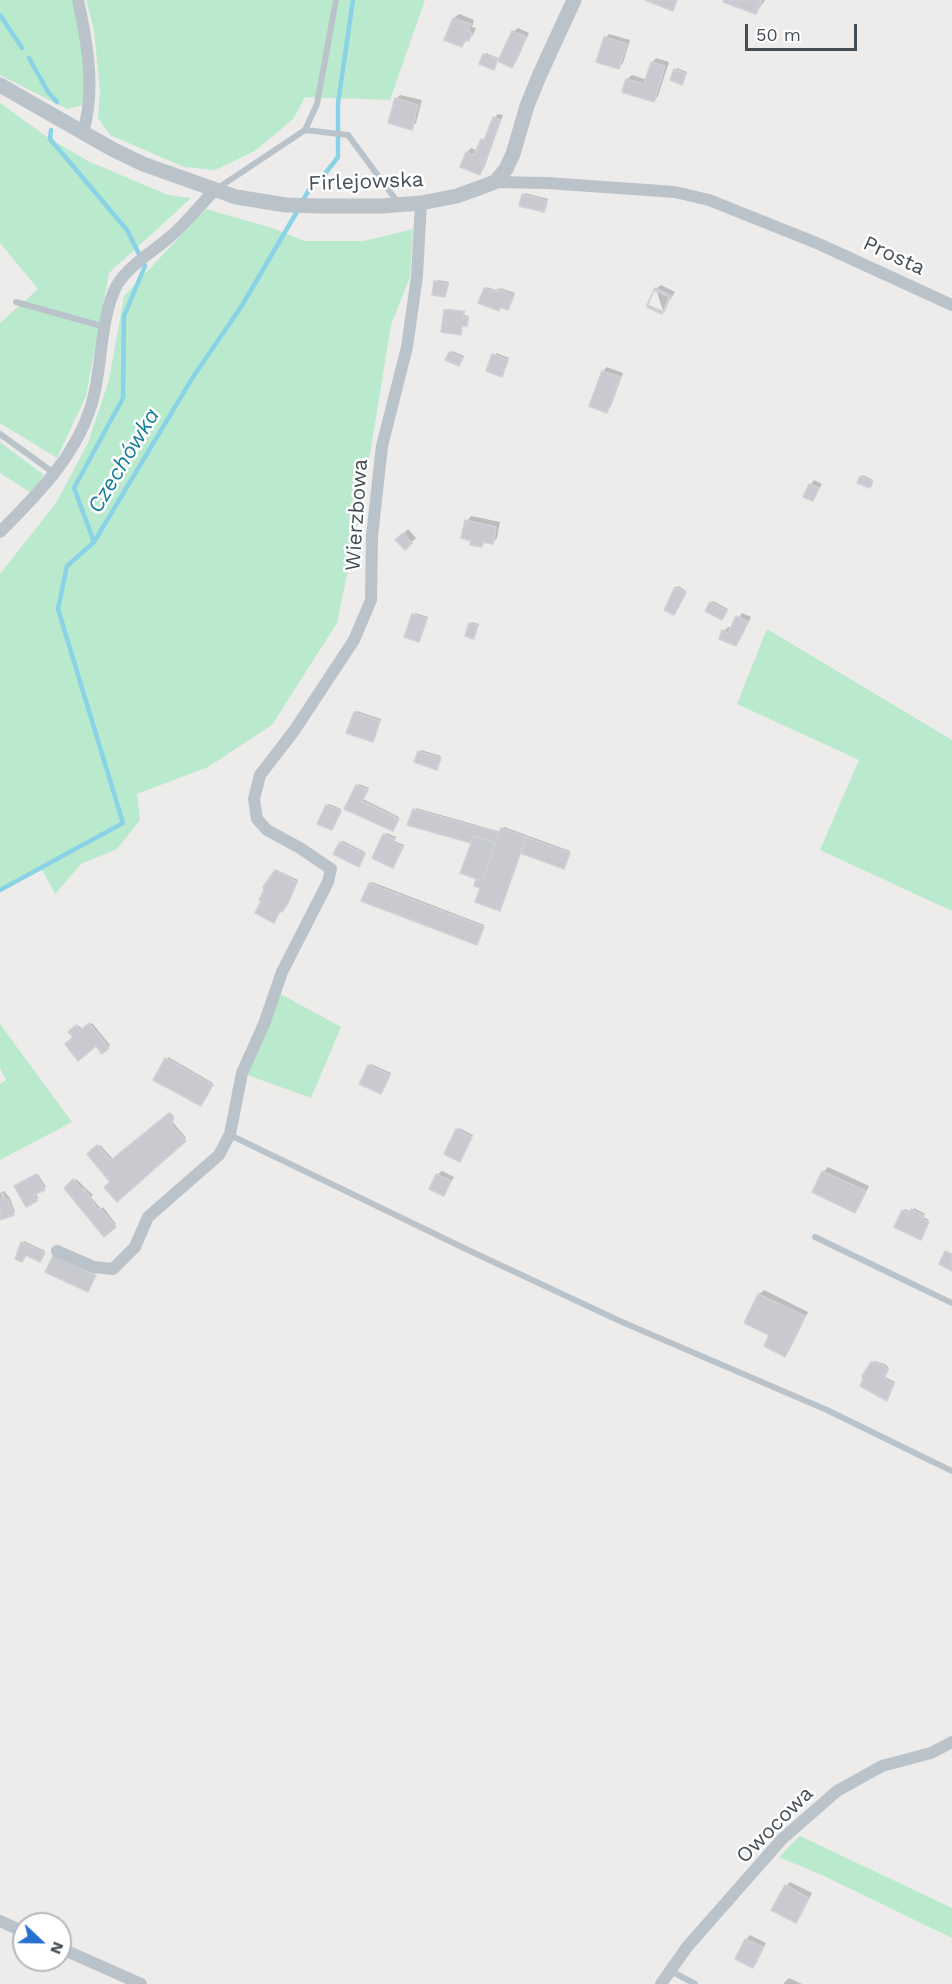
<!DOCTYPE html>
<meta charset="utf-8">
<style>
body{margin:0}
#map{position:relative;width:952px;height:1984px;overflow:hidden;background:#eeebeb;font-family:"Work Sans",sans-serif}
canvas{display:block}
.north{position:absolute;left:12px;top:1912px;width:60px;height:60px;box-sizing:border-box;background:#fff;border:2px solid #b5b8bc;border-radius:50%;rotate:112deg;font-size:16px;font-weight:700;line-height:24px;text-align:center;color:#454e57}
.north::after{content:'';display:block;margin:auto;width:21px;height:27px;background:#246fcf;clip-path:polygon(50% 0,100% 100%,50% 72%,0 100%)}
.scale{position:absolute;left:745px;top:24px;width:112px;height:27px;box-sizing:border-box;border:3px solid #454e57;border-top:0;padding-left:8px;font-size:18px;line-height:21px;white-space:nowrap;color:#454e57;-webkit-text-stroke:4px #fff;paint-order:stroke}
</style>
<div id="map">
<canvas width="952" height="1984"></canvas>
<div class="north">N</div>
<div class="scale">50 m</div>
</div>
<script>
const g = document.querySelector('canvas').getContext('2d');
g.lineJoin = 'round';
function fillPath(path, color) {
  g.fillStyle = color;
  g.fill(path, 'evenodd');
}
function trace(path, color, width, dash) {
  g.strokeStyle = color;
  g.lineWidth = width;
  g.lineCap = dash ? 'butt' : 'round';
  g.setLineDash(dash || []);
  g.stroke(path);
}
function label(font, color, halo, rows, align = 'center') {
  g.font = font + ' "Work Sans",sans-serif';
  g.lineWidth = 5;
  g.setLineDash([]);
  g.textBaseline = 'middle';
  g.strokeStyle = halo;
  g.fillStyle = color;
  for (const [text, x, y, turn = 0] of rows) {
    g.save();
    g.translate(x, y);
    g.rotate((+turn || 0) * Math.PI / 180);
    g.textAlign = isNaN(turn) ? turn : align;
    if (halo) g.strokeText(text, 0, 0);
    g.fillText(text, 0, 0);
    g.restore();
  }
}
const green = new Path2D(`
 M0,0H78L88,104L67,109L0,75Z
 M86,0H425L390,100L305,97L294,118L255,151L215,170L184,167L110,135L98,118L100,91L94,30Z
 M0,103L50,139L90,162L168,195L191,198L109,273L86,396L57,458L0,423V323L38,289L0,243Z
 M206,209L272,228L305,241H364L413,229L410,277L391,325L362,503L337,623L272,725L208,767L137,794L140,820L117,849L81,864L55,894L41,868L0,890V574L56,503L88,443L109,380L124,296Z
 M0,442L44,475L31,493L0,473Z
 M767,629L952,740V911L820,850L859,760L737,704Z
 M275,991L341,1027L311,1098L242,1073Z
 M0,1024L72,1122L0,1160V1084L6,1080L0,1068Z
 M800,1836L952,1908V1938L824,1876L779,1857Z`);
const shadow = new Path2D(`
 M725,0H765L756,13Z
 M459,14L474,20L472,27L476,28L473,35L462,45L446,40L454,18Z
 M518,28L529,33L516,62L512,66L498,60L495,66L481,63L486,53L501,59L513,32Z
 M609,34L630,40L623,63L618,68L605,38Z
 M656,58L669,62L658,96L654,101L627,79L632,75L647,80L652,63Z
 M677,68L687,72L682,83L675,70Z
 M400,95L422,100L416,123L411,128L396,99Z
 M498,114L503,115L484,168L480,173L467,153L471,148L478,151L494,118Z
 M525,193L548,199L546,209L544,211L524,195Z
 M438,280L449,282L445,295L436,282Z
 M661,285L675,292L663,311L656,289Z
 M487,287L498,291L500,288L515,293L509,306L480,302Z
 M447,309L465,311L464,315L469,316L468,323L463,324L460,333L445,311Z
 M452,351L464,356L459,364L450,353Z
 M496,353L509,358L502,375L488,370Z
 M607,367L623,373L611,406L606,411L603,371Z
 M863,475L873,480L871,484L861,477Z
 M814,480L822,484L813,499L810,485Z
 M471,516L500,522L497,538L492,543L486,541L481,546L467,521Z
 M408,529L416,538L405,548L397,540Z
 M678,586L686,591L674,614L676,588Z
 M713,601L728,609L724,616L707,610Z
 M415,613L428,617L419,641L406,636Z
 M742,613L751,617L740,640L736,644L724,631L728,627L732,628Z
 M472,622L479,624L474,637L470,624Z
 M357,711L381,719L374,739L355,713Z
 M421,750L441,756L438,766L416,761Z
 M359,784L369,788L363,799L399,817L394,828L346,808Z
 M329,804L341,809L333,827L327,805Z
 M416,808L501,832L504,827L570,851L565,865L521,851L500,909L482,887L476,885L478,878L473,842L409,824Z
 M386,833L396,837L394,841L404,845L393,866L384,835Z
 M343,841L365,852L360,863L341,842Z
 M277,870L298,880L290,899L281,910L276,871Z
 M372,882L484,925L478,942L370,884Z
 M92,1023L110,1045L102,1052L96,1044L75,1037L70,1032L78,1025L83,1030Z
 M168,1057L213,1083L202,1102L167,1059Z
 M371,1064L391,1073L383,1090L361,1083Z
 M171,1113L174,1117L171,1120L186,1138L117,1199L112,1182L89,1154L100,1145L114,1160Z
 M459,1128L473,1135L461,1158L446,1153Z
 M828,1167L869,1186L859,1207L854,1211L814,1192L824,1171Z
 M442,1171L454,1177L444,1194L437,1175Z
 M38,1174L46,1187L36,1193L38,1198L37,1200L27,1205L18,1184Z
 M76,1179L93,1195L91,1197L101,1209L103,1207L116,1224L104,1235L66,1188Z
 M4,1191L10,1198L15,1212L0,1218V1193Z
 M914,1208L925,1214L923,1217L929,1220L922,1236L903,1211L905,1209L911,1212Z
 M24,1241L45,1251L42,1258L22,1243Z
 M764,1290L808,1312L789,1351L785,1355L771,1334L746,1322L759,1294Z
 M874,1361L885,1364L889,1368L885,1377L895,1382L888,1397L872,1363Z
 M790,1882L812,1893L800,1917L795,1921L786,1886Z
 M750,1935L766,1943L757,1962L753,1966L746,1940Z
 M789,1978L802,1984H783Z`);
const stream = new Path2D(`
 M0,15L22,48
 M29,58L48,92L57,102
 M51,130L50,139L127,230L145,266L124,316L123,398L74,488L94,542
 M302,202L309,190L324,175L338,157V103L353,0
 M0,890L123,823L58,609L67,566L94,542L193,377L241,307L298,210`);
const building = new Path2D(`
 M645,0H677L673,11Z
 M724,0H762L756,14L723,2Z
 M453,18L471,24L468,31L472,33L469,41L465,39L462,47L444,40Z
 M512,31L526,37L512,68L498,61Z
 M604,37L627,44L619,69L596,62Z
 M483,54L498,59L494,70L479,64Z
 M651,62L665,66L654,102L622,92L626,79L644,84Z
 M674,69L686,74L682,85L670,80Z
 M395,98L418,105L412,130L388,123Z
 M493,117L500,120L480,175L460,167L466,152L474,155L481,139L484,140Z
 M522,194L547,201L544,212L519,206Z
 M434,281L448,284L445,297L432,295Z
 M484,288L496,292L497,289L514,295L508,310L500,307L499,311L478,303Z
 M655,288L671,296L664,312L647,305Z
 M654,290L669,297L662,314L647,307Z
 M444,310L464,312L463,317H468L467,326H462L461,335L441,332Z
 M449,352L463,358L459,366L445,360Z
 M492,354L508,360L502,377L486,371Z
 M602,371L620,377L607,413L589,406Z
 M860,476L873,482L870,488L857,483Z
 M809,484L819,488L813,501L803,497Z
 M465,520L496,527L493,544L483,542L482,547L470,545L471,541L461,538Z
 M403,533L412,543L405,550L395,540Z
 M675,587L686,593L674,615L664,610Z
 M710,602L727,611L722,620L705,611Z
 M412,614L427,619L419,642L404,637Z
 M736,616L748,622L736,646L719,639L722,630L728,633Z
 M469,623L478,625L474,639L465,636Z
 M354,712L380,721L373,742L346,733Z
 M418,751L441,758L437,770L414,762Z
 M356,785L368,790L362,801L399,819L393,831L344,809Z
 M326,805L341,811L332,830L317,824Z
 M413,809L477,827V826L499,833L496,843L474,836L471,843L407,825Z
 M501,828L526,837L500,911L475,902L480,888L474,886L476,879L482,881Z
 M383,834L395,839L393,843L403,847L393,868L372,858Z
 M474,836L496,843L482,881L460,873Z
 M526,837L570,853L564,869L520,853Z
 M340,842L365,854L359,867L333,854Z
 M275,870L297,882L288,903L282,912L280,911L274,923L255,913L261,901L259,900L264,890L263,887Z
 M369,883L484,927L477,945L361,901Z
 M89,1023L109,1048L102,1054L96,1046L78,1061L65,1044L73,1037L68,1032L76,1025L80,1031Z
 M165,1058L213,1085L201,1106L153,1080Z
 M368,1065L390,1075L381,1094L359,1084Z
 M169,1113L174,1119L170,1123L186,1141L117,1202L104,1187L110,1182L87,1154L97,1145L111,1160Z
 M456,1129L472,1137L460,1162L444,1154Z
 M822,1171L866,1191L855,1213L812,1192Z
 M36,1174L45,1190L34,1195L37,1201L26,1207L14,1186Z
 M436,1174L451,1181L444,1196L429,1189Z
 M73,1179L82,1190L84,1188L98,1210L100,1208L116,1227L104,1237L64,1188Z
 M2,1192L6,1200L8,1199L14,1215L0,1220Z
 M911,1209L924,1216L922,1219L929,1222L921,1240L894,1227L902,1210L909,1213Z
 M21,1242L45,1253L40,1262L26,1255L22,1262L15,1259Z
 M945,1251L952,1254V1271L939,1264Z
 M54,1254L96,1275L88,1292L45,1272Z
 M758,1294L805,1316L785,1357L764,1346L769,1335L744,1323Z
 M871,1362L883,1365L888,1370L884,1379L894,1384L887,1401L860,1386L863,1379L862,1376Z
 M785,1885L809,1898L796,1923L771,1910Z
 M745,1939L763,1947L753,1968L735,1959Z`);
const service = new Path2D(`
 M305,130L348,135L399,204
 M218,188L305,130L317,104L336,0
 M16,302L105,327
 M0,434L54,473
 M230,1135L468,1250L622,1322L827,1410L952,1471
 M815,1237L952,1303
 M671,1971L695,1984`);
const minor = new Path2D(`
 M78,0C87,42 96,90 83,132
 M495,182L547,183L675,192L709,200L819,244L952,305
 M0,532C39,493 81,451 94,395C102,362 101,314 117,285C129,265 154,251 171,236C187,222 200,205 215,190
 M57,1251L94,1267L113,1269L135,1247L148,1217L219,1155L230,1134L242,1073L264,1024L282,972L328,882L331,869L300,848L267,830L257,819L254,799L260,775L294,731L354,640L371,600L372,536L382,446L407,347L417,276L421,203
 M0,1921L24,1932
 M60,1948L141,1984
 M661,1984L687,1947L782,1839L837,1791L882,1766L931,1753L952,1742`);
const tertiary = new Path2D(`
 M0,85L112,149L143,164L236,197L286,205L320,206H382L421,203L457,196L495,182L506,169L513,154L527,106L540,74L574,0`);
const streetNames = [
 ["Firlejowska",366,182,-2],
 ["Prosta",894,256,25],
 ["Wierzbowa",357,515,-86],
 ["Owocowa",775,1825,-45]
];
const waterNames = [
 ["Czechówka",124,461,-59]
];
fillPath(green, '#baeacd');
fillPath(shadow, '#0003');
trace(stream, '#8ad2e5', 4.5);
fillPath(building, '#c8cad0');
trace(building, '#cfd1d7', 1.5);
trace(service, '#bac3ca', 6);
trace(minor, '#bac3ca', 12);
trace(tertiary, '#bac3ca', 15);
label('21px', '#454e57', '#fff', streetNames);
label('italic 22px', '#157e9a', '#fff', waterNames);
</script>
